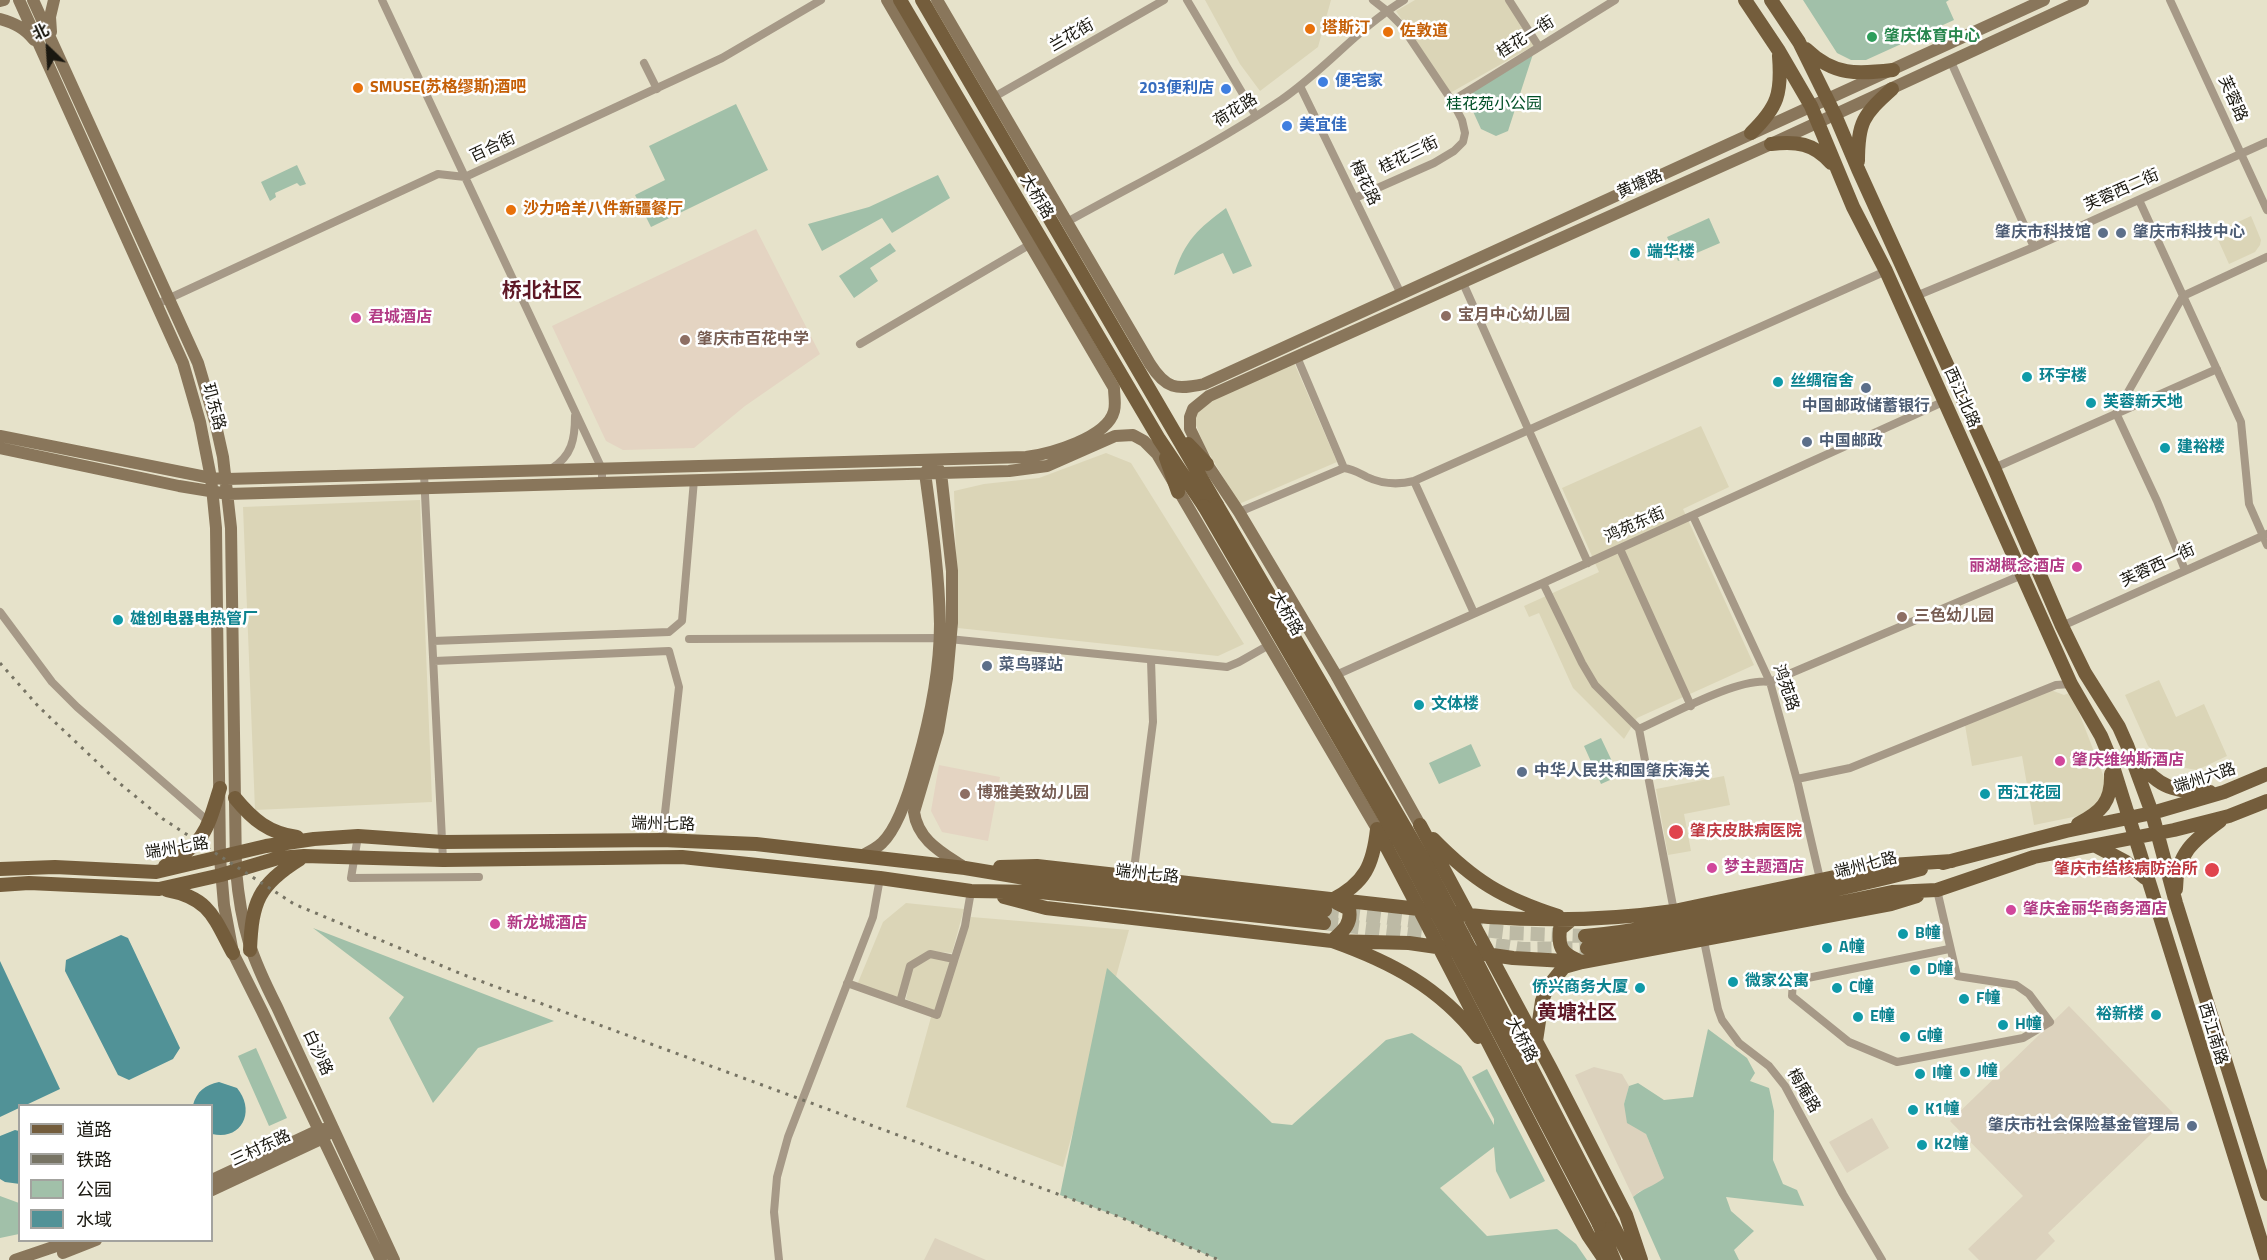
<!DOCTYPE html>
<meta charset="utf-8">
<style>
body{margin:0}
#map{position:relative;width:2267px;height:1260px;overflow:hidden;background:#e6e2ca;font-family:"Titillium Web","Noto Sans SC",sans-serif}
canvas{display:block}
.legend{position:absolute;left:18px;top:1104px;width:195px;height:138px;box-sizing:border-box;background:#fff;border:2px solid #a3a39f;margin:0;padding:8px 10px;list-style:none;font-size:18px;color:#1a1810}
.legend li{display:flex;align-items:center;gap:12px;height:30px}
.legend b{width:30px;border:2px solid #a3a39f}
.north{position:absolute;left:18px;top:18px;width:60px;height:60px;-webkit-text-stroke:4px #fff;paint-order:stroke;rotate:335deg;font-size:16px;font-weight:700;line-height:24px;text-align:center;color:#1a1810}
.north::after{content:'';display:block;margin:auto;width:21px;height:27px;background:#1a1810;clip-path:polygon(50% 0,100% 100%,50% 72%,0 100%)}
</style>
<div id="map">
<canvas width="2267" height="1260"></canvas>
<ul class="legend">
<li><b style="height:8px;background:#745d3c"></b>道路</li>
<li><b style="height:8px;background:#777464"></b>铁路</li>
<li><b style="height:16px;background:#a1c0a9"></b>公园</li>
<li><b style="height:16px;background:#519297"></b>水域</li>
</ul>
<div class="north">北</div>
</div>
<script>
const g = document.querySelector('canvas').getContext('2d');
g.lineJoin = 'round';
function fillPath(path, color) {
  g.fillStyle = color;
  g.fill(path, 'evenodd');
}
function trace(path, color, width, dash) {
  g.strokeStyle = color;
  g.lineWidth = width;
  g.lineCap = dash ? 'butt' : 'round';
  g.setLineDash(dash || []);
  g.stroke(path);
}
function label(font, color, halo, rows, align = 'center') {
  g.font = font + ' "Titillium Web","Noto Sans SC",sans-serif';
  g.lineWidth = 5;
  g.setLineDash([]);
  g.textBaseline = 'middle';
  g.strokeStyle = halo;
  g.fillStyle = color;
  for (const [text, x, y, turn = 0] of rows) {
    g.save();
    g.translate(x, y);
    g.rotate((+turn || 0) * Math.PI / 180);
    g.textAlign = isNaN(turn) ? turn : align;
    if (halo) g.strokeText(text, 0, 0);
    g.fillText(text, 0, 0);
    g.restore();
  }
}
const built = new Path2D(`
 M1205,0H1331L1318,47L1260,91L1240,64Z
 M1415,0H1506L1535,45L1450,93L1396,11Z
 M2251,216L2261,240L2260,245L2255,252L2229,264L2215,233Z
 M1292,358L1337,462L1239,504L1204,445L1196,425V415L1202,403Z
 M1701,426L1729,487L1683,509L1754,665L1637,718L1624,739L1573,688L1539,613L1529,617L1524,606L1599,572L1562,488Z
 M1106,453L1131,463L1244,644L1218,656L958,628L954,491L984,484L1039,478Z
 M420,500L432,802L255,810L243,507Z
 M2159,680L2176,717L2204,704L2227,756L2197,770L2167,765L2148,746L2125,695Z
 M2051,690L2064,695L2071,692L2105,780L2104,792L2099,803L2088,814L2034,825L2022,756L1972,766L1965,725Z
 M1724,776L1730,805L1684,814L1691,851L1668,855L1656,789Z
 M906,903L964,909L952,953L929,951L910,966L900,998L857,985L883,922Z
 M971,917L1129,930L1063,1167L906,1107L933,1010L906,999L912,969L931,958L958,962Z`);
const industrial = new Path2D(`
 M2069,1006L2173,1113L2048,1233L2055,1241L2036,1260H1979L1968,1249L2023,1196L1950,1121Z
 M1594,1067L1622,1074L1629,1086L1624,1104L1646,1134L1664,1178L1648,1190L1640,1191L1633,1197L1575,1075Z
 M1872,1118L1889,1148L1847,1173L1829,1142Z
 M935,1238L986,1260H924Z`);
const education = new Path2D(`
 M756,229L820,354L745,406L694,448L623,450L606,441L552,326Z
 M939,765L1000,777L988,841L942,832L931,811Z`);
const green = new Path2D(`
 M1803,0H1949L1946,2L1954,20L1866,60H1851L1837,53Z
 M1533,54L1508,131L1496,136L1481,129L1466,96Z
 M736,104L768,170L651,227L635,195L665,180L649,146Z
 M297,165L306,184L300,186L297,183L275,193L276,197L270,201L261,182Z
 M938,175L950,198L892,233L882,218L822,251L808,224L869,207Z
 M1226,208L1252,266L1233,274L1223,253L1174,275C1184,241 1199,228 1226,208Z
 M1709,218L1720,243L1678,261L1667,237Z
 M890,243L896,251L870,268L878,281L854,298L839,276Z
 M1601,738L1619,776L1601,784L1584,746Z
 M1471,744L1481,766L1439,784L1429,763Z
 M313,928L554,1021L478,1048L433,1103L389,1018L404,997Z
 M1107,968L1272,1123L1292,1125L1386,1040L1412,1033L1461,1066L1494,1125V1119L1472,1077L1487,1069L1545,1181L1510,1199L1496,1171L1494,1147L1440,1188L1487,1236L1557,1229L1576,1244L1587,1260H1219L1120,1217L1060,1195Z
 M1708,1029L1747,1058L1755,1073L1750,1081L1769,1088L1774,1111L1773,1160L1783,1184L1797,1190L1804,1206L1726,1197L1731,1211L1754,1231L1734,1250L1739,1260H1661L1633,1197C1642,1189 1654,1186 1664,1178L1646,1134L1627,1123L1624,1104L1629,1086L1638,1083L1664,1100L1693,1097Z
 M256,1048L287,1118L269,1126L238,1056Z
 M0,1196L19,1203V1234L0,1238Z`);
const water = new Path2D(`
 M121,935L128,938L180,1048L173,1059L129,1080L118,1075L65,971L66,960Z
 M0,961L60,1089L26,1105L20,1106L19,1108L0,1117Z
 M219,1082L237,1088C256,1111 242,1141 212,1134V1106L193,1105C197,1091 205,1085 219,1082Z
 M15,1130L19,1131L20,1184L5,1182L0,1179V1136Z`);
const primaryTunnel = new Path2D(`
 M1325,910L1437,924
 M1324,923L1444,938
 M1468,928L1509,933L1585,936
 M1475,942L1523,949L1587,948`);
const street = new Path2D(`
 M382,0L602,469V483
 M1187,0L1256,116
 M1509,0L1539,47
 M2170,0L2267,210
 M1951,62L2034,247
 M644,63L657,89
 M1300,86L1401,294
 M994,97L1164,0
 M1452,101L1615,0
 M1355,198L1434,163L1454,151L1463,142L1465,133L1462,120L1452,101L1401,25L1387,11L1373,0
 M2139,200L2241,422L2249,504L2267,545
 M1067,222C1139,182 1213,146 1281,100C1325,70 1358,28 1404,0
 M1463,283L1588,563
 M1916,296L2034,247L2267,142
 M157,304L438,174L465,177L722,58L821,0
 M860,344L1029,245
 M1297,357L1344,468
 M1994,468L2217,369
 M551,469C572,456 575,439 575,416
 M424,474L443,860
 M1414,481L1474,613
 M1239,512L1344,468C1353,469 1359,473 1367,477C1382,484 1398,485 1414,481L1886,271
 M1693,516L1770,682L1798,784L1820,879
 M1620,549L1691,706
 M2185,570L2157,501L2116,413L2183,296L2267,257
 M1543,583L1582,663L1595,685L1639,729L1674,911
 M0,612L52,682L77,707L209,822
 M2062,626L2267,534
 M689,639L939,638L1227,667L1239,662L1269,645
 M433,641L669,632L682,621L694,480
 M434,661L669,651L679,687L662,840
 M1336,675L1543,583L1945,401
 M1639,729C1671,715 1738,677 1770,682L2022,575
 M1797,779L1850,768L2056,685L2071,684
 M358,836L351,878L479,877
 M1133,877L1153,722L1151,660
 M1937,890L1957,976L2016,985L2029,994L2050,1022L2023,1038L1897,1062L1849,1042L1792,996L1793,981L1949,949
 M1704,941L1718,1009L1722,1020L1739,1043L1769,1066L1785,1086L1843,1194L1882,1260
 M847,983L937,1015L965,926L971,891
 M900,1002L910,966L930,954L954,959
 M779,1260L774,1212L777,1177L788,1137L873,917L880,878`);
const secondary = new Path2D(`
 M19,0L183,363L200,422L211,478L216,528L220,858L224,905L233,953L262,1011L381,1260
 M33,0L198,363L215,421L223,457L231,528L236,870C241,928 251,956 277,1007L394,1260
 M937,0L1150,364C1166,389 1176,390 1204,384L2044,0
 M0,1L4,0
 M0,19C14,23 25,28 34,40
 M51,32L50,17L54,0
 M0,436L211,478L227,479L1026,457C1050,454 1107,438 1114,411C1116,404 1114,395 1114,388L887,0
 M0,448L179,486L228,494L1009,471L1047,466L1115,436L1133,435L1144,441L1157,454L1377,829
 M1420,825L1336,675L1239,512L1207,464L1190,429V417L1193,409L1209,396L1771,144L2083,0
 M863,855C869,852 877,848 882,843C899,827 911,786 917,764C930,719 940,671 940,624C939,573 932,524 925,473L933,461L941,473L952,571V623L947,678L938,731L914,812C918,841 943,853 965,868
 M212,1180L319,1130L325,1129
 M212,1190L323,1138L329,1133
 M63,1253L96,1240
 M15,1260L74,1240`);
const primary = new Path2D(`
 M900,0L1159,439L1204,506
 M922,0L1217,505
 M1745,0L1779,51L1811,106L1853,207L1886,271L2071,684L2101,736L2111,760L2267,1260
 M1771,0L1799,42L1835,115L1858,169L1994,468L2062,626L2085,673L2119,727L2127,745L2152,813L2176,903L2267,1194
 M1806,49C1834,76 1857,74 1893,70
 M1751,133C1778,107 1782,93 1779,56
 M1771,144C1796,141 1814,143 1831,163
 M1858,161C1858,122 1863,115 1892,89
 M1188,444L1207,464
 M1166,458L1178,492
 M2137,759C2159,789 2174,791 2210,792
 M235,798C253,820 269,833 297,837
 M2078,824C2101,812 2112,802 2111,774
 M1420,825L1551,1069L1626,1215L1641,1260
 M1377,829C1449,964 1517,1100 1588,1235L1605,1260
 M1433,839C1474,881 1502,898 1558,916
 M2096,846L2126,862L2145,878
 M1943,863L2066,831L2152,813L2224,792L2267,774
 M165,866C205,843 207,830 220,788
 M1000,867L1037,866L1419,909C1504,922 1588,923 1674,911L1891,865L1952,861
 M0,869L55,867L156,872L266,846L314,839L358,836L443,842L662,840L756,844L965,868L1037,880L1325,910
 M0,885L29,883L159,889L221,875L278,858L304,856L443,860L682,857L880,878L971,891L1040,892L1324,923
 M2176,889C2176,854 2194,840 2220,821
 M167,890C210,898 214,918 233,953
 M1004,897L1046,908L1332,941L1409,943L1513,958L1582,962
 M1332,900C1365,883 1373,865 1377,829
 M1337,903L1349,909C1352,924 1343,931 1332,941C1391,962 1439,987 1478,1037
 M1571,920L1560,929C1558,946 1561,953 1577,960
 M1585,936C1639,931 1690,920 1743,909C1802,897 1862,885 1921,869
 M1587,948L1642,941L1704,931L1892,892L1937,890L2034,857L2174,830L2229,816L2267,801
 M250,950C252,902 258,885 300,859
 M1536,1041L1542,1001L1547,988L1564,967L1582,962L1891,904L1917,896
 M1608,1216L1631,1260
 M1599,1224L1614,1260`);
const rail = new Path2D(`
 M0,663L39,707L118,782L163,819L294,904L464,975L1120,1217L1219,1260`);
const primaryBridge = new Path2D(`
 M1217,505L1424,860L1608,1216
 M1204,506L1402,847L1599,1224`);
const markers = [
 [1310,29,6,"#e8710a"],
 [1388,32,6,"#e8710a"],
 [1872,37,6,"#2e9e5b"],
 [1323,82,6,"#3f7fe0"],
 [358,88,6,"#e8710a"],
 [1226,89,6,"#3f7fe0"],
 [1287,126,6,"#3f7fe0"],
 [511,210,6,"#e8710a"],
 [2103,233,6,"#5c6f8a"],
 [2121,233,6,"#5c6f8a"],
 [1635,253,6,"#0f9aa8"],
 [1446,316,6,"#8d6e63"],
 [356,318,6,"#d1479c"],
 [685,340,6,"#8d6e63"],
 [2027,377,6,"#0f9aa8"],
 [1778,382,6,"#0f9aa8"],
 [1866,388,6,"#5c6f8a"],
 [2091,403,6,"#0f9aa8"],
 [1807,442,6,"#5c6f8a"],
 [2165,448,6,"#0f9aa8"],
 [2077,567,6,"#d1479c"],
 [1902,617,6,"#8d6e63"],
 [118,620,6,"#0f9aa8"],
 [987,666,6,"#5c6f8a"],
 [1419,705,6,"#0f9aa8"],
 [2060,761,6,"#d1479c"],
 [1522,772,6,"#5c6f8a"],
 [965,794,6,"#8d6e63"],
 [1985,794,6,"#0f9aa8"],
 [1676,832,8,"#e0444e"],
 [1712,868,6,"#d1479c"],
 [2212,870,8,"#e0444e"],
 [2011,910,6,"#d1479c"],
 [495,924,6,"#d1479c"],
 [1903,934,6,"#0f9aa8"],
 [1827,948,6,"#0f9aa8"],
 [1915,970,6,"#0f9aa8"],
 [1733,982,6,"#0f9aa8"],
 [1640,988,6,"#0f9aa8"],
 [1837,988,6,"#0f9aa8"],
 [1964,999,6,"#0f9aa8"],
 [2156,1015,6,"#0f9aa8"],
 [1858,1017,6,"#0f9aa8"],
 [2003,1025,6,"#0f9aa8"],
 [1905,1037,6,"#0f9aa8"],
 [1965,1072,6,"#0f9aa8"],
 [1920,1074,6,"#0f9aa8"],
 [1913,1110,6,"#0f9aa8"],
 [2192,1126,6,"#5c6f8a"],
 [1922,1145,6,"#0f9aa8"]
];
const foodNames = [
 ["塔斯汀",1322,29],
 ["佐敦道",1400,32],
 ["SMUSE(苏格缪斯)酒吧",370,88],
 ["沙力哈羊八件新疆餐厅",523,210]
];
const streetNames = [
 ["兰花街",1072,36,-30],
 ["桂花一街",1526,38,-32],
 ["芙蓉路",2232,99,66],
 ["荷花路",1236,111,-32],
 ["百合街",493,148,-25],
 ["桂花三街",1409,156,-26],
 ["梅花路",1364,183,64],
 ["黄塘路",1640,185,-24],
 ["芙蓉西二街",2122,191,-24],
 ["大桥路",1036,197,59],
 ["西江北路",1961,398,66],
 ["玑东路",213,407,75],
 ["鸿苑东街",1635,526,-24],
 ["芙蓉西一街",2158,566,-25],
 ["大桥路",1286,614,60],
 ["鸿苑路",1785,688,71],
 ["端州六路",2205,779,-18],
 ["端州七路",663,825,1],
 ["端州七路",177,849,-9],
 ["端州七路",1866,866,-14],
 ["端州七路",1147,875,6],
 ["西江南路",2212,1034,73],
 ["大桥路",1521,1040,62],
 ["白沙路",317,1053,65],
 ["梅庵路",1803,1091,59],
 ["三村东路",261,1149,-25]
];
const leisureNames = [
 ["肇庆体育中心",1884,37]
];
const shopNames = [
 ["便宅家",1335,82],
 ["203便利店",1214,89,"right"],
 ["美宜佳",1299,126]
];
const parkNames = [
 ["桂花苑小公园",1494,105]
];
const serviceNames = [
 ["肇庆市科技馆",2091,233,"right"],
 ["肇庆市科技中心",2133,233],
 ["中国邮政储蓄银行",1866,407,"center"],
 ["中国邮政",1819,442],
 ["菜鸟驿站",999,666],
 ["中华人民共和国肇庆海关",1534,772],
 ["肇庆市社会保险基金管理局",2180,1126,"right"]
];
const cultureNames = [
 ["端华楼",1647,253],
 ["环宇楼",2039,377],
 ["丝绸宿舍",1790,382],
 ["芙蓉新天地",2103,403],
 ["建裕楼",2177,448],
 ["雄创电器电热管厂",130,620],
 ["文体楼",1431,705],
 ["西江花园",1997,794],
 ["B幢",1915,934],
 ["A幢",1839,948],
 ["D幢",1927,970],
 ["微家公寓",1745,982],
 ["侨兴商务大厦",1628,988,"right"],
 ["C幢",1849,988],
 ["F幢",1976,999],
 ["裕新楼",2144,1015,"right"],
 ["E幢",1870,1017],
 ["H幢",2015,1025],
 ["G幢",1917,1037],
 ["J幢",1977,1072],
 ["I幢",1932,1074],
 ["K1幢",1925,1110],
 ["K2幢",1934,1145]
];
const educationNames = [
 ["宝月中心幼儿园",1458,316],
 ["肇庆市百花中学",697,340],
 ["三色幼儿园",1914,617],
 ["博雅美致幼儿园",977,794]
];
const hotelNames = [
 ["君城酒店",368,318],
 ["丽湖概念酒店",2065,567,"right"],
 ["肇庆维纳斯酒店",2072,761],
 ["梦主题酒店",1724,868],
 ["肇庆金丽华商务酒店",2023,910],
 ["新龙城酒店",507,924]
];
const healthNames = [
 ["肇庆皮肤病医院",1690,832],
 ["肇庆市结核病防治所",2198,870,"right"]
];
const quarterNames = [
 ["桥北社区",542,292],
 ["黄塘社区",1577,1014]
];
fillPath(built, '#dbd5b7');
fillPath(industrial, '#dcd2bd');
fillPath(education, '#e4d4c2');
fillPath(green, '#a1c0a9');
fillPath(water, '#519297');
trace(primaryTunnel, '#bdbaa5', 14, [14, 7]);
trace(street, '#a69987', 8);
trace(secondary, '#89765b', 12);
trace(primary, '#745d3c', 14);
trace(rail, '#777464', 3, [3, 6]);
trace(primaryBridge, '#745d3c', 14);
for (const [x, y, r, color] of markers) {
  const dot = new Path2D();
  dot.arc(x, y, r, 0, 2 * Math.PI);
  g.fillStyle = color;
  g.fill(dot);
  trace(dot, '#fff', 2);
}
label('bold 16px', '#c56008', '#fff', foodNames, 'left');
label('16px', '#1a1810', '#fff', streetNames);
label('bold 16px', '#27864d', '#fff', leisureNames, 'left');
label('bold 16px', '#366cbe', '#fff', shopNames, 'left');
label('16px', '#004f26', '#fff', parkNames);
label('bold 16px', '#4e5e75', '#fff', serviceNames, 'left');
label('bold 16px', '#0d838f', '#fff', cultureNames, 'left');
label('bold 16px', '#785e54', '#fff', educationNames, 'left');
label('bold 16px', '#b23c85', '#fff', hotelNames, 'left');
label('bold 16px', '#be3a42', '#fff', healthNames, 'left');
label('bold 20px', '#5e1826', '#fff', quarterNames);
</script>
